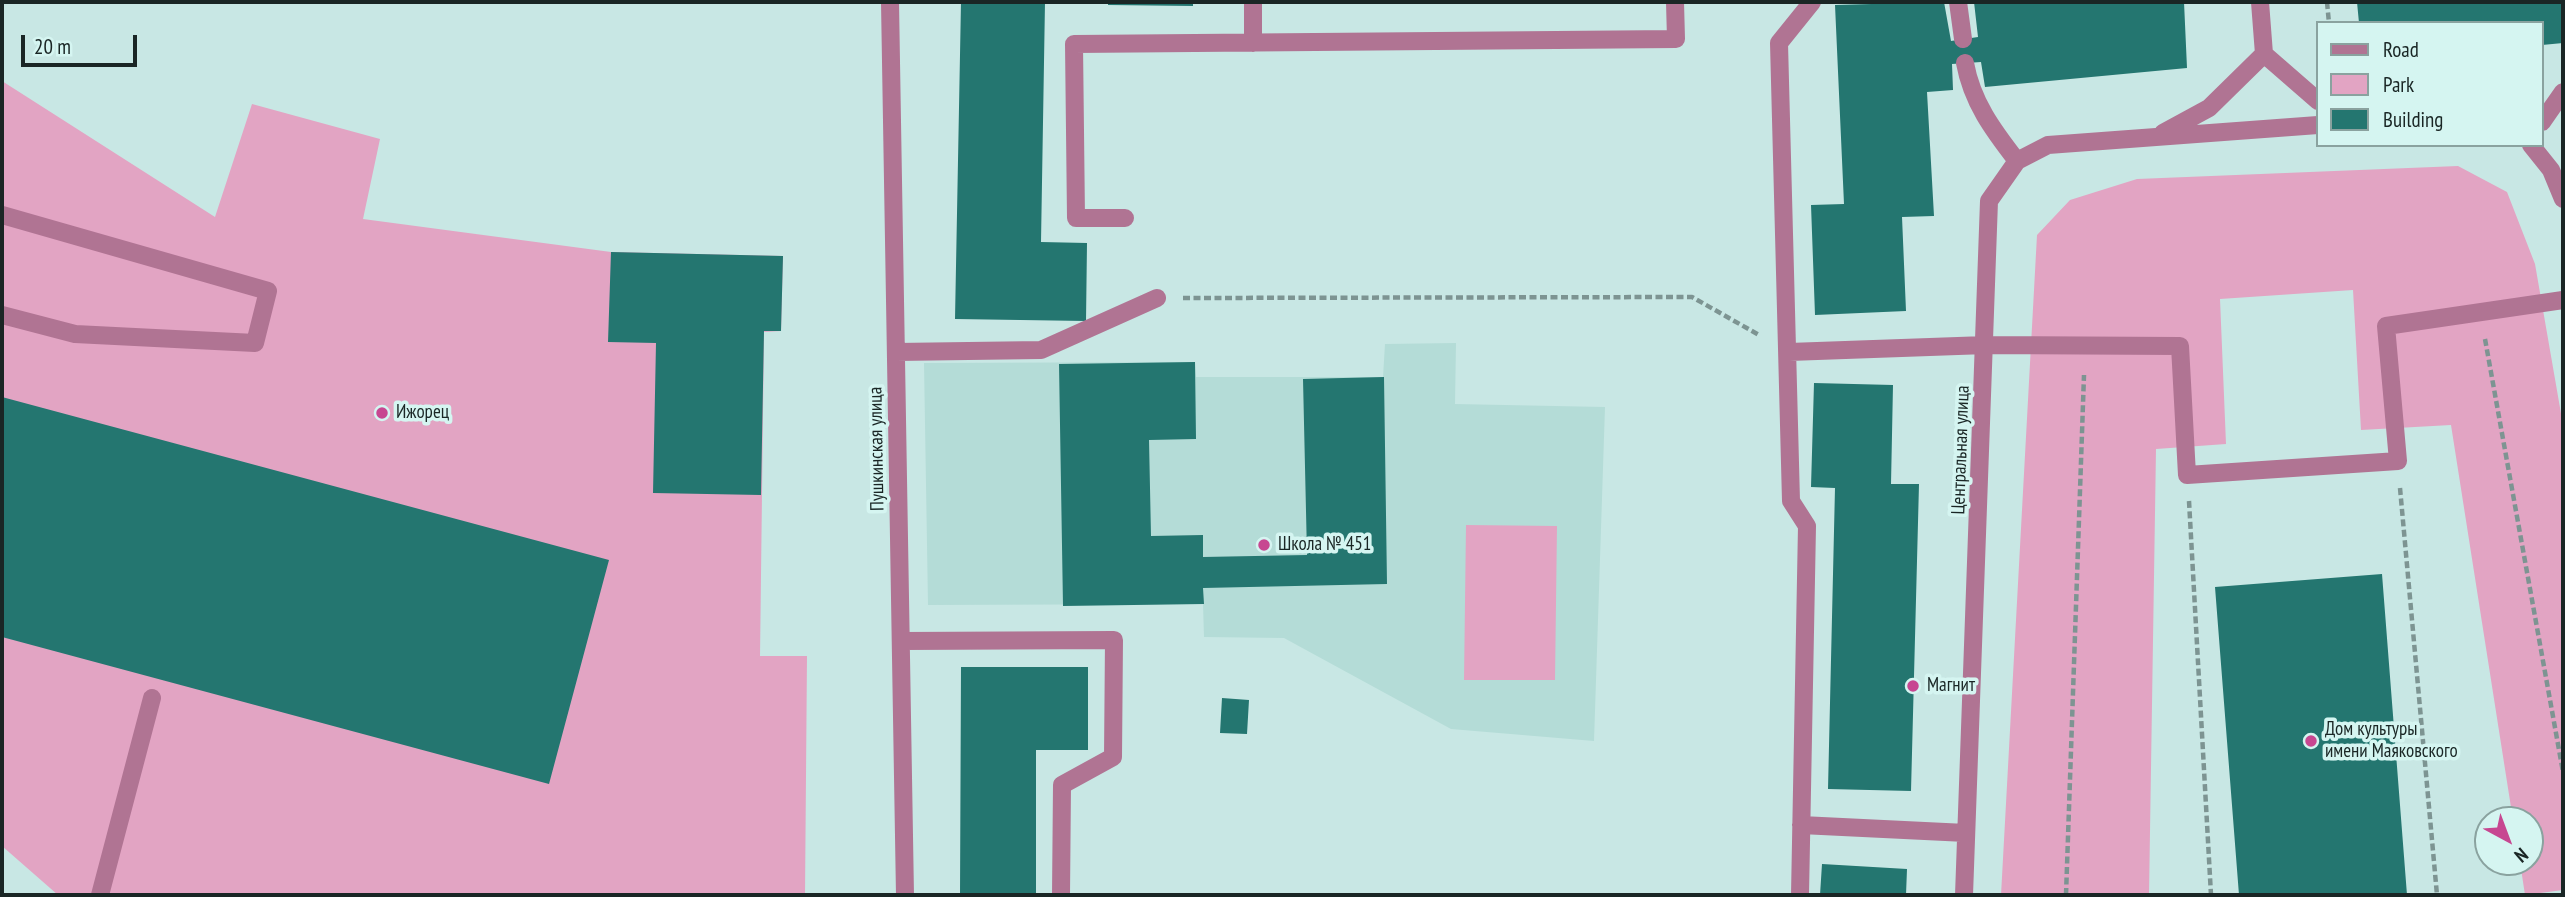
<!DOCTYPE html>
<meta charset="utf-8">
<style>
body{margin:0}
#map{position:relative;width:2565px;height:897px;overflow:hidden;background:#c8e7e4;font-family:"PT Sans Narrow",sans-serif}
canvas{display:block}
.frame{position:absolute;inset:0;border:4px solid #1a2625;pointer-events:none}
.legend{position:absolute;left:2316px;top:21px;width:228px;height:126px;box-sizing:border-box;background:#d5f5f1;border:2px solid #8aa29f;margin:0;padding:9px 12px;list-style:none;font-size:21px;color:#1a2625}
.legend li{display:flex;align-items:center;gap:14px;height:35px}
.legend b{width:35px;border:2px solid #8aa29f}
.north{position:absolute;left:2474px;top:806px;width:70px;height:70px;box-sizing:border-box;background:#d5f5f1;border:2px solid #8aa29f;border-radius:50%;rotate:139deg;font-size:19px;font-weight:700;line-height:28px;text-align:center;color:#1a2625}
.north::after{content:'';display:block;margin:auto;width:24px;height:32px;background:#c74791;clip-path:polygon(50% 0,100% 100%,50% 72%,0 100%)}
.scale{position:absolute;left:21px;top:35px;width:116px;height:32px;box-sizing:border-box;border:4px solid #1a2625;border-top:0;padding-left:9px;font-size:21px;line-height:24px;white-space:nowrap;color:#1a2625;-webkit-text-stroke:5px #d5f5f1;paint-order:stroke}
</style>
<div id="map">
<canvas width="2565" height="897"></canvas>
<div class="frame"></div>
<ul class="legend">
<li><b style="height:9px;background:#b07493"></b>Road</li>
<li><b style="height:19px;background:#e2a4c3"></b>Park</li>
<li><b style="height:19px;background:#247670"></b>Building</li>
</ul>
<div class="north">N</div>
<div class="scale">20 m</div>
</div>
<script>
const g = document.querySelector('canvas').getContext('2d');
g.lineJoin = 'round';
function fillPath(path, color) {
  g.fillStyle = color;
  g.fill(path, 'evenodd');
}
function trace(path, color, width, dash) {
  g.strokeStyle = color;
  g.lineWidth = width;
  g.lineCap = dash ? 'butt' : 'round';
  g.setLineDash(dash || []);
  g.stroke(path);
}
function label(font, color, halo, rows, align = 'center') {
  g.font = font + ' "PT Sans Narrow",sans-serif';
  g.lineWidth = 7;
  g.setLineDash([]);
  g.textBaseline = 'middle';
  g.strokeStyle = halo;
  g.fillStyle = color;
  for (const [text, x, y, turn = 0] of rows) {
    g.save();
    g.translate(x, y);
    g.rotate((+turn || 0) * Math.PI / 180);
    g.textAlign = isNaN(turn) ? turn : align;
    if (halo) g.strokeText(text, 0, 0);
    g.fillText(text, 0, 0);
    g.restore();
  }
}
const built = new Path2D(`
 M1456,343L1455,404L1605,407L1594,741L1451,729L1284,638L1204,637L1203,604L928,605L924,363L1195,362L1196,377H1383L1385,344Z`);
const green = new Path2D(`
 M2,81L215,217L252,104L380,139L363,219L611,252L783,256L781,331L764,332L760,656H807L805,895H58L2,846Z
 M2458,166L2507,192L2535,264L2563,425V890L2525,895L2520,862H2530V820H2513L2451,425L2361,430L2353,290L2220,299L2226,444L2156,449L2149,895H2001L2037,235L2070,200L2137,179Z
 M1466,525L1557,526L1555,680H1464Z`);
const building = new Path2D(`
 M961,2H1045L1041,242L1087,243L1086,321L955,319Z
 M1108,2H1193V6L1108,5Z
 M1944,2L1951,41L1978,37L1974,2H2184L2187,68L1985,87L1981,62L1952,64L1953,90L1927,92L1934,216L1902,217L1906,311L1815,315L1811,205L1844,204L1835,5Z
 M2357,2H2563V43L2542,45V23H2359Z
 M611,252L783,256L781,331H764L761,495L653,493L656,343L608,342Z
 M1195,362L1196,439L1149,440L1151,536L1203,535V557L1307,555L1303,379L1384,377L1387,584L1203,588L1204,604L1063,606L1059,364Z
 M1814,383L1893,385L1891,484H1919L1911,791L1828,789L1835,488L1811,487Z
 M2,397L609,560L549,784L2,637Z
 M2382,574L2407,895H2239L2215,587Z
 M961,667H1088V750H1036V895H960Z
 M1222,698L1249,700L1247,734L1220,733Z
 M1822,864L1907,869L1906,895H1820Z`);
const path = new Path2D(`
 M2327,2L2329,23
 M1183,298L1692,297L1759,335
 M2485,339L2563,772
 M2400,488L2437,895
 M2189,501L2211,895
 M2066,895L2084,375`);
const minor = new Path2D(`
 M890,2L905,895
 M1253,2V43
 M1958,2L1963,39
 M2260,2L2264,54L2318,101
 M1965,63C1972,102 1993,130 2017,161
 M2542,122L2563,92
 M2163,133L2209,108L2264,54
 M2531,145L2551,170L2563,199
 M2,215L268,291L255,343L75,334L2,315
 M1125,218H1076L1074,44L1676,39L1675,2
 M896,352L1041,350L1157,298
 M1789,352L1986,345L2180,346L2187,475L2398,461L2386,326L2563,300
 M902,641L1114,640L1113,757L1062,785L1061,895
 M1801,825L1966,833
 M100,895L152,698
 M1800,895L1807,526L1791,501L1779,43L1812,2
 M1964,895L1989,201L2017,161L2048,145L2318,125`);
const markers = [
 [382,413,7,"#c74791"],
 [1264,545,7,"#c74791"],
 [1913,686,7,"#c74791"],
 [2311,741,7,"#c74791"]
];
const poiNames = [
 ["Ижорец",396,413],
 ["Школа № 451",1278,545],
 ["Магнит",1927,686],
 ["Дом культуры",2325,730],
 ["имени Маяковского",2325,752]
];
const streetNames = [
 ["Пушкинская улица",877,449,-91],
 ["Центральная улица",1961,450,-88]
];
fillPath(built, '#b4dcd7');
fillPath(green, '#e2a4c3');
fillPath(building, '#247670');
trace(path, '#7d9492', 4.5, [7, 3.5]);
trace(minor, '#b07493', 18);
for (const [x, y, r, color] of markers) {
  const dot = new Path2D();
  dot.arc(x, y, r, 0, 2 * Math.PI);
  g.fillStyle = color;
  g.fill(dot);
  trace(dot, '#d5f5f1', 2.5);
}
label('19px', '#1a2625', '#d5f5f1', poiNames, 'left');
label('19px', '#1a2625', '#d5f5f1', streetNames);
</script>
